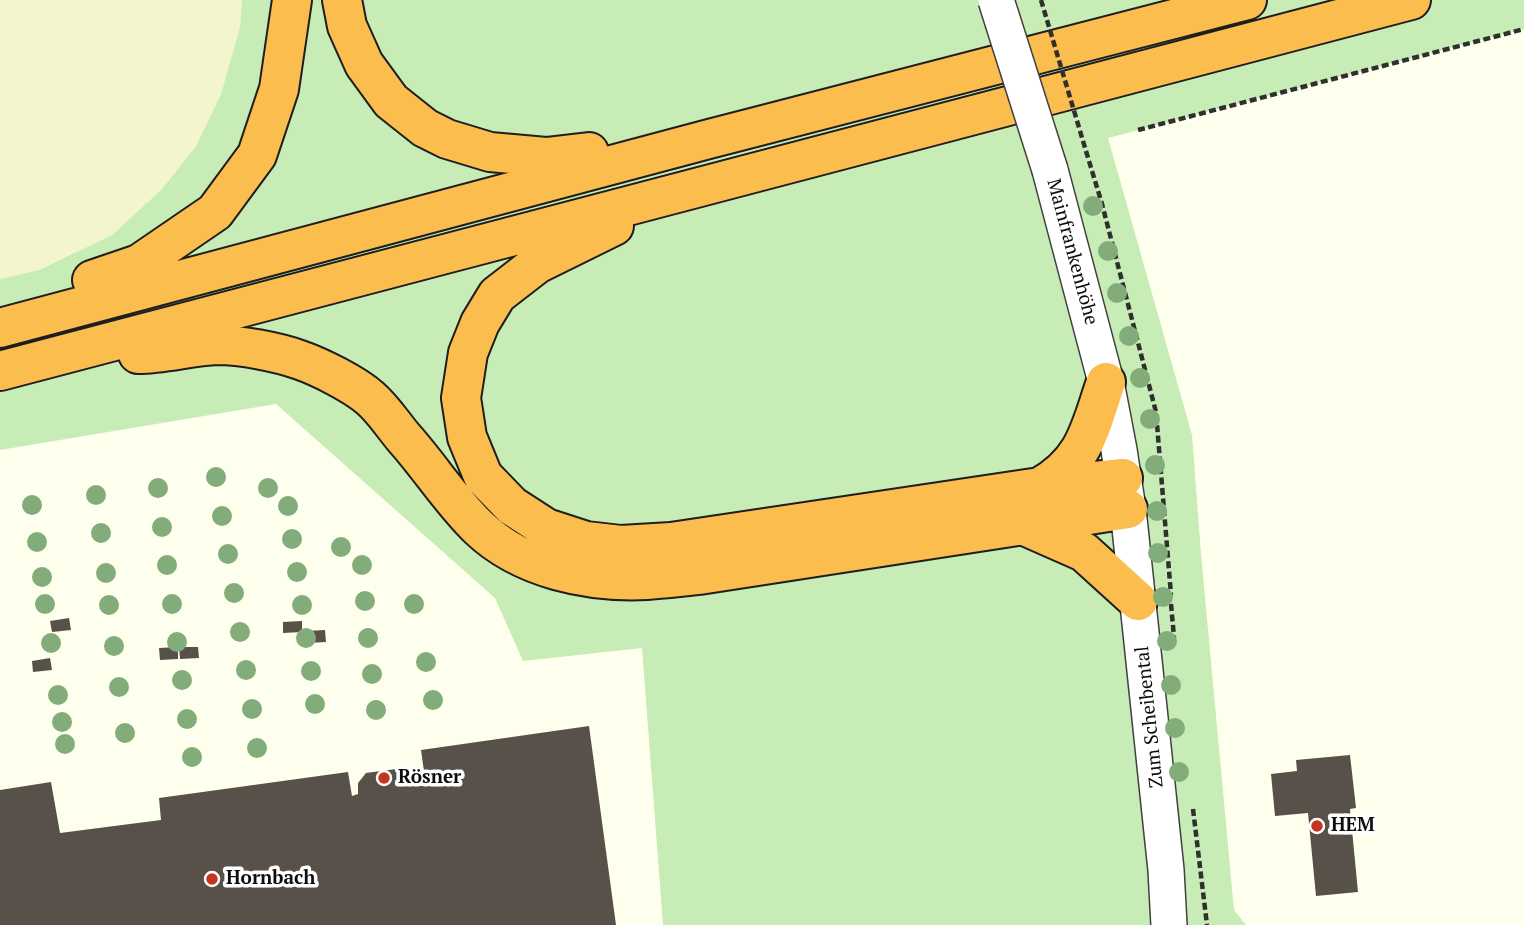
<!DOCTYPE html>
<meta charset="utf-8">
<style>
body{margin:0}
canvas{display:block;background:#ffe}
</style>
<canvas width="1524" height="925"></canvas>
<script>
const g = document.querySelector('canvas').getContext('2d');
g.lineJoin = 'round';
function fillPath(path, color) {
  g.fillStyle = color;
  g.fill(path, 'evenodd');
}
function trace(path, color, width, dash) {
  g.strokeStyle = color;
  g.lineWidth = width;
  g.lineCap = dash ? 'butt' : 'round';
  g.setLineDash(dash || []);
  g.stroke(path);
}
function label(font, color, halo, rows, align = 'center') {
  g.font = font + ' "PT Serif",serif';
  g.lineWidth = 7;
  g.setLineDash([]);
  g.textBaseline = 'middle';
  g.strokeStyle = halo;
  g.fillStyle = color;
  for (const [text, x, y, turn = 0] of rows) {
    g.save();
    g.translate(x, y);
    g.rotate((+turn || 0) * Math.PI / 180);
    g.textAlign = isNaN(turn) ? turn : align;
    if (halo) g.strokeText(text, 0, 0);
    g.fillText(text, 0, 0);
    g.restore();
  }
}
const farmland = new Path2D(`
 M0,0H242L240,27L221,94L196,146L162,189L112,235L39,270L0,279Z`);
const green = new Path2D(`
 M242,0H1524V29L1108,138L1192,435L1201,554L1234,910L1246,925H663L642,648L523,661L495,598L276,404L0,450V279L39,270L112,235L162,189L196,146L221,94L240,27Z`);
const building = new Path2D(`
 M69,618L71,630L52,632L50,621Z
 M302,621V632L283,633V622Z
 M325,630L326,642L307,643L306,631Z
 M178,647V659L160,660L159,648Z
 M179,647H198L199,658L180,659Z
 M50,658L52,670L33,672L32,661Z
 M589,726L616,925H0V790L51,782L60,833L161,820L159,798L348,772L352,796L358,794V783L366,773L404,768L408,786H426L421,750Z
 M1350,755L1356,808L1350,809L1358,892L1316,896L1308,813L1275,816L1271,774L1297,771L1296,760Z`);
const path = new Path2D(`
 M1138,130L1524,29
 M1086,151L1102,204L1156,412L1171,595
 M1171,604L1174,637
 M1193,809L1207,925`);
const minor = new Path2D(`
 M1050,170L1106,382L1119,450L1128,509L1166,870L1169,925`);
const highway = new Path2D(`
 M342,0L347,26L364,64L391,101L425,128L447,139L490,152L546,157L589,152
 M614,226L537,264L497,295L480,323L468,353L461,398L467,437L483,476L512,506L546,528L586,541L621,545L671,542L1040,487L1123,478
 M92,280L139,264L215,212L257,155L279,89L292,0
 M0,328L709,139L1247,0
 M138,354C164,354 191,346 217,345C241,345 278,352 300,360C320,367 354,384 370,398C383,409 393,425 404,438C430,467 451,501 479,528C522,569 589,583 647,580C664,579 682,577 699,575L1128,509
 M0,371L1411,0
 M1040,487C1086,461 1090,428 1106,382
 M1025,526L1084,552L1138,601`);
const pathBridge = new Path2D(`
 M1041,0L1086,151`);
const minorBridge = new Path2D(`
 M996,0L1050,170`);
const trees = [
 [1093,206],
 [1108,251],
 [1117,293],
 [1129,336],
 [1140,378],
 [1150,419],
 [1155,465],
 [216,477],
 [158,488],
 [268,488],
 [96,495],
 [32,505],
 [288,506],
 [1157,511],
 [222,516],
 [162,527],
 [101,533],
 [292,539],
 [37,542],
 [341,547],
 [1158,553],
 [228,554],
 [167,565],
 [362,565],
 [297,572],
 [106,573],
 [42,577],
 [234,593],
 [1163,597],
 [365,601],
 [45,604],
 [172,604],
 [414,604],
 [109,605],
 [302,605],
 [240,632],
 [306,638],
 [368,638],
 [1167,641],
 [177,642],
 [51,643],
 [114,646],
 [426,662],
 [246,670],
 [311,671],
 [372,674],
 [182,680],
 [1171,685],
 [119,687],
 [58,695],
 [433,700],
 [315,704],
 [252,709],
 [376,710],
 [187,719],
 [62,722],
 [1175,728],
 [125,733],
 [65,744],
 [257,748],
 [192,757],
 [1179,772]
];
const markers = [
 [384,778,7,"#c5341e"],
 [1317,826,7,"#c5341e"],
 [212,879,7,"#c5341e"]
];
const streetNames = [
 ["Mainfrankenhöhe",1072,252,75],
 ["Zum Scheibental",1150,717,-96]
];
const poiNames = [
 ["Rösner",398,778],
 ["HEM",1331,826],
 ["Hornbach",226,879]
];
fillPath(farmland, '#f3f6cc');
fillPath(green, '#c8ecb5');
fillPath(building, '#575149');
trace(minor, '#404040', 38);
trace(highway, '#1e1e1e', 42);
trace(path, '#2f2f2f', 4.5, [7, 3.5]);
trace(minor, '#fff', 35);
trace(highway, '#fcbd4f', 38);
trace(minorBridge, '#404040', 38, []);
trace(pathBridge, '#2f2f2f', 4.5, [7, 3.5]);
trace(minorBridge, '#fff', 35);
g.fillStyle = '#82ac79';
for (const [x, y] of trees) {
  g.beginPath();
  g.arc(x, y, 10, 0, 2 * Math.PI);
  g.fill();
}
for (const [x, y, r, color] of markers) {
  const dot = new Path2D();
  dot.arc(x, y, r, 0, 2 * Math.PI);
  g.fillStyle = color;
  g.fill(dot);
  trace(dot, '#fff', 2.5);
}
label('19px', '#0d0d0d', '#fff', streetNames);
label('bold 19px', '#0d0d0d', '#fff', poiNames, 'left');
</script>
